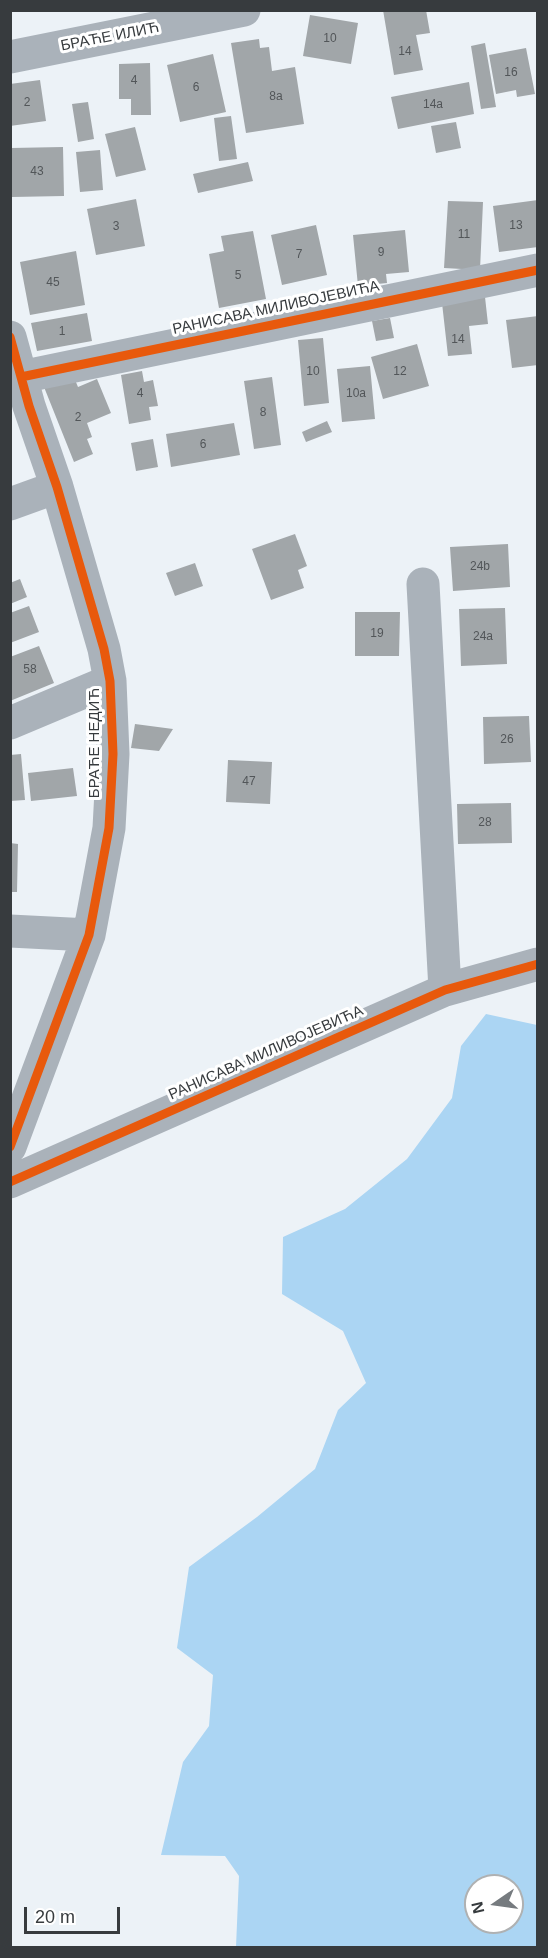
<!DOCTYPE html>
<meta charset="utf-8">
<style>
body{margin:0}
#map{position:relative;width:548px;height:1958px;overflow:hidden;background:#ecf2f7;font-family:Helvetica,sans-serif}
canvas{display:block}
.frame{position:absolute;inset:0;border:12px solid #373b3e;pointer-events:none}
.north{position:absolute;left:464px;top:1874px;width:60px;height:60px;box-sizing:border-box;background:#fff;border:2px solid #afb1b2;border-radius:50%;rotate:257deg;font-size:16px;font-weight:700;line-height:24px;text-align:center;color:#373b3e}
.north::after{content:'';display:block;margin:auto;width:21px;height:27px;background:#767b7f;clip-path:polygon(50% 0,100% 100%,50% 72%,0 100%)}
.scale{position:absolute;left:24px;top:1907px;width:96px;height:27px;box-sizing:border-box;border:3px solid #373b3e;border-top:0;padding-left:8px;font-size:18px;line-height:21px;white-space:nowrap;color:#373b3e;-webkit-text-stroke:4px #fff;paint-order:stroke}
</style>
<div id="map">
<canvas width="548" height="1958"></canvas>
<div class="frame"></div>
<div class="north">N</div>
<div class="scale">20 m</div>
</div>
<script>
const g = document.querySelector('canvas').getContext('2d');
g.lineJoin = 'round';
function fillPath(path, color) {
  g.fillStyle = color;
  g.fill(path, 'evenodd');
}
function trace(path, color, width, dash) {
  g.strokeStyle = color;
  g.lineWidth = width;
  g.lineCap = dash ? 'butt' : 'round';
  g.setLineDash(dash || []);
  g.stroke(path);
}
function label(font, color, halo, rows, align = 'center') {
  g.font = font + ' Helvetica,sans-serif';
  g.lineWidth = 6;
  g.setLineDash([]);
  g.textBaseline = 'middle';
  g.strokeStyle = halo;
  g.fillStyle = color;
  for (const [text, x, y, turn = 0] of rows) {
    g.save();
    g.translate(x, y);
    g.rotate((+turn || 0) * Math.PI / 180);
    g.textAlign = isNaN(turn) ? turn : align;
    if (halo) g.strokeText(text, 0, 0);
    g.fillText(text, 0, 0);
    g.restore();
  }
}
const forest = new Path2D(`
 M486,1014L537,1025V1947H236L239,1876L225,1856L161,1855L183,1762L209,1726L213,1675L177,1648L189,1567L257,1517L315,1469L338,1410L366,1383L343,1331L282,1294L283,1237L345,1209L407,1159L452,1098L461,1046ZM476,1886H512V1922H476Z`);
const building = new Path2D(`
 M383,10H426L430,33L416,35L423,70L394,75Z
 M310,15L358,23L351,64L303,56Z
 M259,39L260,48L269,47L272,71L295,67L304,124L246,133L231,43Z
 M485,43L496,107L481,109L471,46Z
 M526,48L535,94L517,97L516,90L496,94L489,55Z
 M213,54L226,112L180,122L167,65Z
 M150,63L151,115H131V99H119V64Z
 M40,80L46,121L10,126V84Z
 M469,82L474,114L398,129L391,97Z
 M88,102L94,139L78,142L72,104Z
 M231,116L237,159L219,161L214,118Z
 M456,122L461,148L436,153L431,126Z
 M135,127L146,170L116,177L105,134Z
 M63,147L64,196L12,197L11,148Z
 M100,150L103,190L80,192L76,152Z
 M248,162L253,181L198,193L193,174Z
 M136,199L145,246L96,255L87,209Z
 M538,200V247L499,252L493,206Z
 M448,201L483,202L480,270L444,268Z
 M316,225L327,275L282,285L271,235Z
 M405,230L409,272L386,274L387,283L358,286L353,235Z
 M253,231L266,299L219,308L209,254L224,251L221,236Z
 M76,251L85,305L30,315L20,262Z
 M485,297L488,324L469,326L472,354L448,356L442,303Z
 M87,313L92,341L37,351L31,323Z
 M538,316V365L512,368L506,320Z
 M390,318L394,338L376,341L372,321Z
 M323,338L329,403L304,406L298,340Z
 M417,344L429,386L383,399L371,357Z
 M370,366L375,419L342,422L337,369Z
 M142,371L144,382L153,380L158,406L149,407L151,420L129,424L121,375Z
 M73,375L78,387L97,379L111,413L87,423L92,437L87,439L93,454L74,462L44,387Z
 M272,377L281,445L254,449L244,381Z
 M327,421L332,432L306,442L302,432Z
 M234,423L240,455L171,467L166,434Z
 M153,439L158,467L136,471L131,443Z
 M295,534L307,566L298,570L304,588L271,600L252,549Z
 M508,544L510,587L453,591L450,547Z
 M195,563L203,586L175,596L166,573Z
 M20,579L27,597L10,604V583Z
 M29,606L39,632L10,643V613Z
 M505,608L507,664L461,666L459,609Z
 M355,612H400L399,656H355Z
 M39,646L54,683L10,701V657Z
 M529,716L531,762L484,764L483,717Z
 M135,724L173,729L159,751L131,748Z
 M21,754L25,800L10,801V755Z
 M228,760L272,762L270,804L226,802Z
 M73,768L77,796L31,801L28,773Z
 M511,803L512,843L458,844L457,804Z
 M10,843L18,844L17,892H10Z`);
const street = new Path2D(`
 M10,57L244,10
 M10,337L29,406L57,487L104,649L110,681L113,754L109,828L89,935L10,1147
 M21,377L538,270
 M10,504L57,487
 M423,584L445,990
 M10,723L110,681
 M10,931L89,935
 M10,1182L445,990L538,964`);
const cycleway = new Path2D(`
 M10,337L29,406L57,487L104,649L110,681L113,754L109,828L89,935L10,1147
 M21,377L538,270
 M10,1182L445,990L538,964`);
const numberNames = [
 ["10",330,39],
 ["14",405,52],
 ["16",511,73],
 ["4",134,81],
 ["6",196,88],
 ["8a",276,97],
 ["2",27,103],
 ["14a",433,105],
 ["43",37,172],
 ["13",516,226],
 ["3",116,227],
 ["11",464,235],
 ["9",381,253],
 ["7",299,255],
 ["5",238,276],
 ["45",53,283],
 ["1",62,332],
 ["14",458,340],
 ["10",313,372],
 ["12",400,372],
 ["4",140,394],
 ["10a",356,394],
 ["8",263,413],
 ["2",78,418],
 ["6",203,445],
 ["24b",480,567],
 ["19",377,634],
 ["24a",483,637],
 ["58",30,670],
 ["26",507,740],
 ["47",249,782],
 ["28",485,823]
];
const streetNames = [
 ["БРАЋЕ ИЛИЋ",110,37,-11],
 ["РАНИСАВА МИЛИВОЈЕВИЋА",276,308,-12],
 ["БРАЋЕ НЕДИЋ",95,743,-90],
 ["РАНИСАВА МИЛИВОЈЕВИЋА",266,1053,-24]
];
fillPath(forest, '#abd5f3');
fillPath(building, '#a1a6a9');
trace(street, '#aab2ba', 33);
trace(cycleway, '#e8590c', 9);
label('12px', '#525659', null, numberNames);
label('15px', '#373b3e', '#fff', streetNames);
</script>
